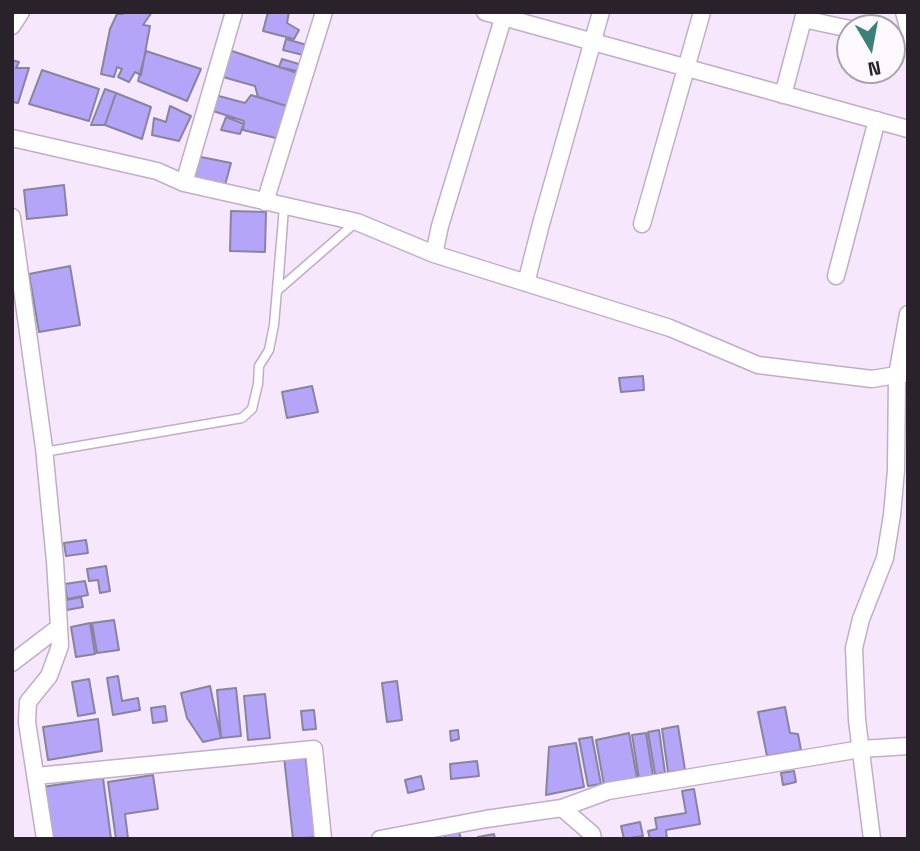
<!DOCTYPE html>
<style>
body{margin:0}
#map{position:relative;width:920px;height:851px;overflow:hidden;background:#f7e7fc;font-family:"Space Grotesk",sans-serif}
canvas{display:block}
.frame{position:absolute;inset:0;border:14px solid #29222b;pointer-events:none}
.north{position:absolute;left:836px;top:14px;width:70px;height:70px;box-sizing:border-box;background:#fdf9fe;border:2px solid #a8a3aa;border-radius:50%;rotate:170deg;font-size:19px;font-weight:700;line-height:28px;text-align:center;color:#29222b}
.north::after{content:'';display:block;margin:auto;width:24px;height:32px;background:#3a8179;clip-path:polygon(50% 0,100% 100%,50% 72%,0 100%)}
</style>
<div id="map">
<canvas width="920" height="851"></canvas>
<div class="frame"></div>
<div class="north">N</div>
</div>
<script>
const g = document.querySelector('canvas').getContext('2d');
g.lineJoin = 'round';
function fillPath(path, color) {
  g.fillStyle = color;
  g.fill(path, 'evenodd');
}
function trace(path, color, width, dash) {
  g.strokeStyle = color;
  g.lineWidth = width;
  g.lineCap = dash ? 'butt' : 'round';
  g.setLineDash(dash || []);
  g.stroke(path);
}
const building = new Path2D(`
 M123,12H152L143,25L150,26L141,75L135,72L129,82L118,77L122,69L117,67L114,77L101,74L110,29L117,14H123Z
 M268,12H289L287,23L299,30L294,39L263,31Z
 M286,39L307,45L303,55L283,50Z
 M229,50L300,74L290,107L258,97L255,86L223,77Z
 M146,51L201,69L187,101L138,81Z
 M282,59L302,65L301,72L279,67Z
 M12,60L19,62L16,68H29L18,103L12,102Z
 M42,70L99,89L89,121L29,104Z
 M105,89L116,93L105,125H91Z
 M116,93L151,107L142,139L105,125Z
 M215,95L245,103L251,95L290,107L280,139L243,130L244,121L210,110Z
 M170,106L191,116L179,141L152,135L154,118L166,122Z
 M226,117L244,124L240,134L221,130Z
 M196,156L231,163L225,185L191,177Z
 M64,185L67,215L27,219L24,190Z
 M231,211L266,212L265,252L230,251Z
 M70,266L80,325L39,332L29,274Z
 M643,376L644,390L621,392L619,378Z
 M312,386L318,412L287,418L282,392Z
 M86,540L88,553L66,556L64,543Z
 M106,566L110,591L100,593L98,580L89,581L87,569Z
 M85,581L88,595L67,599L65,584Z
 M81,597L83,607L67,610L66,600Z
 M114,620L119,650L97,653L92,623Z
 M90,623L95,654L76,657L71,627Z
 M118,676L122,701L138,698L140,710L113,715L107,678Z
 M89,679L95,713L78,716L72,682Z
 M397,681L402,720L387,722L382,683Z
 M210,686L221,738L203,742L187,718L181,693Z
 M236,688L241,736L221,738L217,690Z
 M265,694L270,738L248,740L244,696Z
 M165,706L167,721L153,723L151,708Z
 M785,707L790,733L798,734L801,750L767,756L758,712Z
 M314,710L316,729L303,730L301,711Z
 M98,719L102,751L48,760L43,727Z
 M678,726L685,770L668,772L662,729Z
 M458,730L459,739L451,741L450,731Z
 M659,730L665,773L655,774L648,732Z
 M629,733L637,778L604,785L596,740Z
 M646,733L653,776L639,778L632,735Z
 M592,737L601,784L588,786L579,739Z
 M576,743L584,787L546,795L549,747Z
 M305,754L315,837L293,839L284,757Z
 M477,761L479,776L451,779L450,764Z
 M794,771L796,782L783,785L781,773Z
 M153,775L158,809L125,814L128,838L116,839L108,782Z
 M421,776L424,789L408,793L405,780Z
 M103,778L111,839H50L42,787Z
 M694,789L700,824L666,830L667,839H650L648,831L657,829L655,818L686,813L682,791Z
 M640,822L643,836L624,839L621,826Z
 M459,832L461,839H445V834Z
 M494,834L495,839H478V837Z`);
const lane = new Path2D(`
 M278,290L355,223
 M44,452L242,418L252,409L258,384L259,366L269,350L274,325L284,207L278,290`);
const street = new Path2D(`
 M485,12L908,129
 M904,12L908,27
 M803,19L850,29
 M12,26L21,12
 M892,38L908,41
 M783,95L805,12
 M12,138L157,171L184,183L357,222L434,254L670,328L758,365L872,379L908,373
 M184,183L234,12
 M265,202L324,12
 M12,217L44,448L55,561L59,627L60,646L49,676L28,702L27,722L45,839
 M642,224L702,12
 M434,254L440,226L505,12
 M836,276L877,120
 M526,283L541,224L601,12
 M12,663L59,627
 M36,776L314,749L323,839
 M562,808L592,834L593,839
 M380,839L486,819L562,808L608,791L861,749L908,746
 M872,839L857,720L854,648L861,619L885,558L892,515L896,470L897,375L908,314`);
fillPath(building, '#b4a5f9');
trace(building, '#88849e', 2);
trace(lane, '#c0aec6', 11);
trace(street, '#c0aec6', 19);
trace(lane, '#fff', 8);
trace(street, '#fff', 16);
</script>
